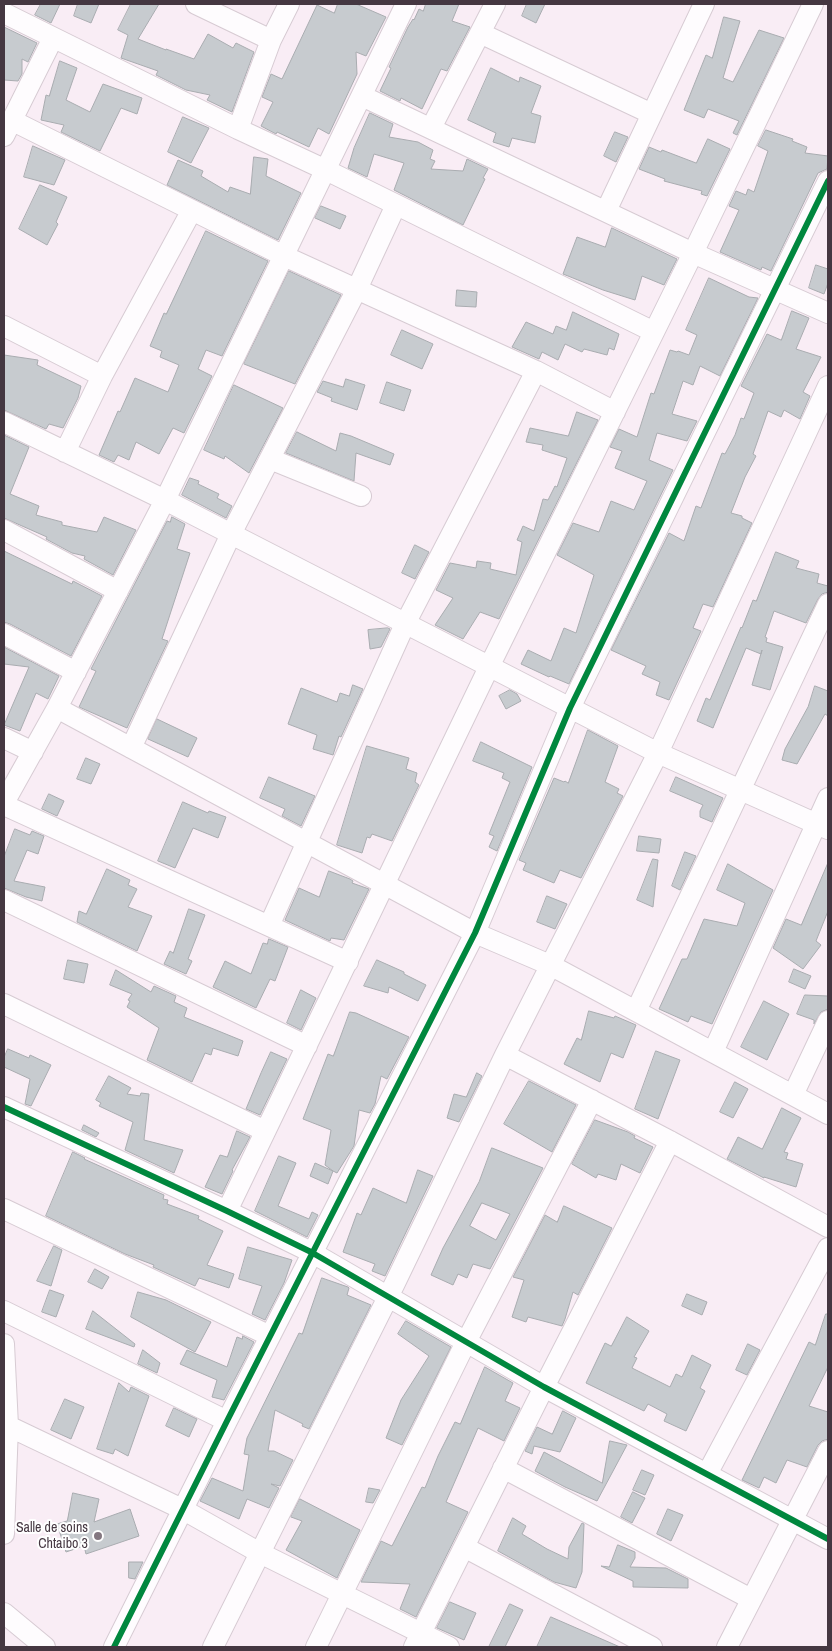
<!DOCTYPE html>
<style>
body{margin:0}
#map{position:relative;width:832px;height:1651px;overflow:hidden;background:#f9edf5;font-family:"Archivo Narrow",sans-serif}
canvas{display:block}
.frame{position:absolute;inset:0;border:5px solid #453741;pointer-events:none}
</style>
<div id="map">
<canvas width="832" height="1651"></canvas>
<div class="frame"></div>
</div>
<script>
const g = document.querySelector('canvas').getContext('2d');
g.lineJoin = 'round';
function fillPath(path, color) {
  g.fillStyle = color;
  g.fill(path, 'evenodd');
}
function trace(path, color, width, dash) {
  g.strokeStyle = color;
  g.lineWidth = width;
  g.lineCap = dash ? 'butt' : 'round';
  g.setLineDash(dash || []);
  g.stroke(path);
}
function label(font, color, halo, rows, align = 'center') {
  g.font = font + ' "Archivo Narrow",sans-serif';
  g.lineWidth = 4;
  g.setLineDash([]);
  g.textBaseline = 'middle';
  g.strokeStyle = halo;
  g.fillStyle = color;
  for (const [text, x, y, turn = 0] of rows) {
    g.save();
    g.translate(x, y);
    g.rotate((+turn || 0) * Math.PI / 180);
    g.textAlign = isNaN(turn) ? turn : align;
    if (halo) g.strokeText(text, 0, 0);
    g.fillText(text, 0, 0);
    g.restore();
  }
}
const building = new Path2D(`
 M41,4H60L51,23L35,15Z
 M78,4H99L91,23L74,16Z
 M131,4H159L138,39L166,50V49L194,59L208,34L233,48L236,43L254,52L232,112L207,100L210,95L186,90L156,75L158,71L121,58L128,35L118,30Z
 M338,4H356L386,17L366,56L356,52L357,74L329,134L318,128L309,147L277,132L276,134L261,126L273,102L262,97L271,74L282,79L317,5L334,13Z
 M426,4H459L452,21L470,27L447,71L441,69L422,109L401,98L400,101L380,91L391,68L389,67L408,27L413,19L414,20L419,9L423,11Z
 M527,4H545L536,23L522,16Z
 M724,17L740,21L723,78L733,82L759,30L784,38L737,135L733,133L739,121L708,109L704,118L684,110L706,55L712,58Z
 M4,27L37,43L28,62L22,59V74L18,81L4,80Z
 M60,61L77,68L66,100L90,112L103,84L142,98L137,114L121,108L100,151L61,132L64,125L41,120L46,95L49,96Z
 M491,68L519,82L520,77L541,86L531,113L541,116L535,143L512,138L509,147L493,142L496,133L468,120Z
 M370,113L393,124L389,137L418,142L433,150L430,159L435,161L431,169L463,171L467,159L488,169L483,178L485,179L463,225L394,190L404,163L374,154L367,177L348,168L354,148Z
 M183,117L209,128L191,163L168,152Z
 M766,130L793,139L792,141L807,147L805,153L828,156L827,169L818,173L771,271L762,267L761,270L720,252L739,210L729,206L736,191L746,195L748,189L754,192L768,151L758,146Z
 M615,132L628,137L616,162L604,156Z
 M708,139L730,149L707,196L701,194L702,191L664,181L665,179L639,169L649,147L661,152L662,150L696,163Z
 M33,146L65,160L54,185L24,177Z
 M254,157L268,159L266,176L301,193L278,240L167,185L178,160L203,171L201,176L228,192L230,187L250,194Z
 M40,185L67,197L56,222L58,224L47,245L19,229Z
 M321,206L346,216L340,229L315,218Z
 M612,228L677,259L664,285L642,276L635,300L603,290L563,274L577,237L605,247Z
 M206,231L268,261L222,356L206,350L198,369L212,376L184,433L173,428L159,454L136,442L129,460L118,455L114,462L99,455L118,411L120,412L135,378L168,392L179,365L160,357L162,351L150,346L164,313L166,314Z
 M816,265L828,269V283L824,294L809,288Z
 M289,271L341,295L295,384L244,364Z
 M709,278L749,297L758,298L720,376L700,366L693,385L683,381L672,414L697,421L687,441L657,433L649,460L673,470L569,684L550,676L549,677L521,664L528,650L551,661L564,628L576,633L594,575L557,555L573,523L599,532L611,501L634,510L647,481L615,468L622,451L610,447L619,429L637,437L651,393L654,394L670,350L677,352L678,351L689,355L697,335L686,330Z
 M457,290L477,292L476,307L456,306Z
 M792,311L809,318L796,349L821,357L803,392L810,396L800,419L784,410L781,417L768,411L753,454L756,456L745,477L731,513L742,516V518L752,523L713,607L703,604L693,628L701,631L669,700L656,695L660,682L642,674L646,666L611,650L669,533L684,541L696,506L701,508L722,453L725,454L735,435L741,418L744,419L754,393L741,386L767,334L781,340Z
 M573,312L619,334L614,350L609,348L607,355L584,349L582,352L565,344L558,360L542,352L539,359L512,347L526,322L553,334L556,326L566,330Z
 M402,330L433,344L422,369L391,355Z
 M4,355L38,360L37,365L81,386L78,398L63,428L49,424L46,429L4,410Z
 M346,379L365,385L357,410L331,401L332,398L317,392L323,381L343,387Z
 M387,382L411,390L404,411L380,403Z
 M234,385L283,408L249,473L225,456L224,459L204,450Z
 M577,412L598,420L499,619L480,612L463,639L435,625L453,598L436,590L450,563L476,568L477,561L491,563L490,569L516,575L522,542L517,540L523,526L534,531L543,499L548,500L555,486L557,487L567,458L542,450L543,445L526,442L530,428L568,436Z
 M297,432L336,451L340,433L351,436L394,454L390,465L356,453L354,481L286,453Z
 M4,435L29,447L10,494L39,506L36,515L62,522V525L97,532L104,517L136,530L113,575L84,559L85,556L72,553L46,539L47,537L4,518Z
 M190,478L199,481L198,484L219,494L217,498L232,506L226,518L182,495Z
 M172,517L185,524L177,549L190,553L162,639L168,641L127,728L79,707L96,671L91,669L167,521L170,522Z
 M415,545L429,552L415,579L402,573Z
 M4,551L72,584L73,581L102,596L71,656L10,624L4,622Z
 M776,552L799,561L796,568L819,574L817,583L828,586V592L822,594L818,599L806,623L774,611L765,637L767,638L766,642L783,647L770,690L752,685L762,650L761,654L746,648L713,728L697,721L706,698L710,700L741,627L742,628L753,600L756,601Z
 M388,628L390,629L381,647L370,649L368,630Z
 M4,647L59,676L48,699L36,693L20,731L4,725L29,667L4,664Z
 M353,685L363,689L341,737L339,736L333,755L313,749L317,735L288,724L301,688L337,702L340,693L349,696Z
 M815,686L828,691V716L825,714L797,764L782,760L785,749L808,707Z
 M510,690L517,694L521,701L506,709L499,696Z
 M157,719L197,738L188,757L148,739Z
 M588,730L618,746L605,782L619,789L617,793L623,796L581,878L560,870L554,883L523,870L526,863L519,860L554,778L564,782L565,781L568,783Z
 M481,742L532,767L497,851L489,847L494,836L489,834L510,782L502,778L504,773L473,761Z
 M367,746L409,758L406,769L417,773L415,782L419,785L392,841L372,834L370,838L367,837L362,853L337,845Z
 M86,758L100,764L91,784L77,779Z
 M269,777L315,796L301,826L282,816L285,809L260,798Z
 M676,777L723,798L712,822L700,817V811L703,805L670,791Z
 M49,794L64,801L57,816L42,809Z
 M183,802L208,813L209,811L226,817L218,838L193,828L175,868L158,861Z
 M15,829L30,835L32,831L44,836L38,854L27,850L14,881L45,887L42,901L26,897L4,888V857Z
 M639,836L661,839L659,853L637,851Z
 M685,852L696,856L680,890L672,886Z
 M653,859L658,860L653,907L637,900Z
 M828,863V911L816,941L821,945L803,969L773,948L786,919L801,925Z
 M728,864L773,890L712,1024L691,1016L688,1022L659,1009L682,959H687L704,919L737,926L745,903L717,890Z
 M107,869L130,880L128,885L137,889L128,907L152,916L137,951L77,922L79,911L86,914Z
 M329,871L350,879L353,881L352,883L369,889L344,940L331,938L330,941L285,920L299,888L319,897Z
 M547,896L567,904L555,929L537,922Z
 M189,909L205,915L188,959L192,961L186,974L164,964L170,951L173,953Z
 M269,939L288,947L275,981L270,979L256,1008L213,987L225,961L251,974L263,943L267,944Z
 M68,960L88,964L84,983L64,979Z
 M377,960L404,972V974L426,985L418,1001L389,987L388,993L364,986Z
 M794,969L811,976L805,989L789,982Z
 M116,970L151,992L154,986L176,996L174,1002L187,1008L184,1017L243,1041L238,1056L213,1048L211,1055L205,1053L192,1082L147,1060L159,1028L127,1007L130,1001L128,1000L132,994L110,985Z
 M301,990L316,998L301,1030L287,1023Z
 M805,995L828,996V1009L821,1012L814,1024V1020L797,1014Z
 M764,1001L789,1014L767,1060L741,1047Z
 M589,1011L614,1018L615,1016L636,1025L623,1058L611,1053L600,1082L564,1064L577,1038L581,1040Z
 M350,1012L356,1013L409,1037L387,1079L381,1076L375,1104L370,1113L359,1110L354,1146L337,1173L333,1171L328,1184L310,1176L315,1163L333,1171L325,1165L331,1130L303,1119L328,1054L333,1056Z
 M8,1049L29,1058L30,1055L51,1065L31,1106L25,1104L30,1079L4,1067V1058Z
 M656,1051L680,1060L658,1119L635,1109Z
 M271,1052L287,1059L260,1115L246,1109L261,1073Z
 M477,1073L482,1076L459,1122L447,1118L454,1094L466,1097Z
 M109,1076L131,1088L127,1094L140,1096L141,1093L149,1094L144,1140L183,1150L174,1173L125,1150L133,1122L99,1106L101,1103L96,1100Z
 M529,1081L576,1105L552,1152L504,1124Z
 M735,1082L748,1089L733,1118L720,1112Z
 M782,1108L801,1118L784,1152L788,1153L786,1159L803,1164L796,1187L764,1177V1178L727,1159L738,1137L762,1149Z
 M595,1120L628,1132L635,1136L634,1138L653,1147L640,1173L621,1164L616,1180L598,1174L596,1178L572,1164Z
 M84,1125L99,1133L96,1137L82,1130Z
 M237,1131L250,1137L232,1170L233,1171L222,1194L205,1187L220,1155L227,1157Z
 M492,1148L543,1168L490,1269L473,1264L467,1278L458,1274L453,1285L431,1275L443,1248L479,1182ZM482,1203L510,1214L496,1240L470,1226Z
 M73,1152L85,1158L84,1159L164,1195L163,1199L168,1200L167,1204L199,1216L198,1219L223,1231L207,1265L234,1274L229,1288L199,1278L195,1286L153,1267L154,1265L125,1254L46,1216Z
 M279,1156L296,1163L278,1206L309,1219L312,1212L318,1215L307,1237L255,1211Z
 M418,1170L433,1176L385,1276L372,1271L375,1264L343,1252L357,1213L361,1215L373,1188L406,1203Z
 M564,1206L612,1228L578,1295L573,1292L565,1319L562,1326L528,1317L526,1322L512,1317L524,1280L513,1277L545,1215L557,1222Z
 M54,1246L62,1250L51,1286L37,1281Z
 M248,1247L292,1260L284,1283L265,1320L252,1314L262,1286L239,1279Z
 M95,1269L109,1277L102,1289L88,1282Z
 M322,1278L348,1287L349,1288L347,1295L371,1305L309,1429L302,1426L303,1424L275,1410L268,1451H274L293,1460L280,1486L271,1484L279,1488L269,1508L247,1499L239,1519L200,1501L212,1478L243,1491L249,1455L244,1454L247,1438L299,1333L302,1334Z
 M50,1290L64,1295L56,1317L42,1312Z
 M138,1292L166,1300L211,1322L195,1352L131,1317Z
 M687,1294L707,1302L702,1315L682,1306Z
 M93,1311L135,1344L134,1347L86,1329Z
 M826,1314H828V1367L809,1406L828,1412V1439L822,1441L818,1445L807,1467L787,1460L776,1483L764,1477L759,1488L742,1480L809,1342L815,1345Z
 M627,1317L649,1331L634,1357L637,1358L632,1368L670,1387L676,1374L682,1377L692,1355L711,1365L700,1388L705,1391L686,1431L664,1421L667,1414L648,1404L644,1411L586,1383L605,1343L611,1346Z
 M406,1321L451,1347L402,1445L386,1438L401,1400L429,1356L398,1334Z
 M243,1336L254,1342L224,1400L212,1397L217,1380L180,1364L187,1350L227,1367L237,1337L242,1339Z
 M748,1344L760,1350L747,1375L736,1370Z
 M143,1350L160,1363L157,1373L138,1364Z
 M485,1367L513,1383L505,1401L520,1408L504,1441L478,1428L446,1502L468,1512L416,1617L400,1609L410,1584L361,1582L381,1541L392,1546L422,1487L425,1488L438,1456L455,1422L460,1424Z
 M119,1383L129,1392L131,1387L149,1396L128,1456L115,1449L113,1454L97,1449Z
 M65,1399L84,1407L71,1439L51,1430Z
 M174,1408L197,1419L189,1437L166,1426Z
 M563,1411L576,1418L560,1452L534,1446L532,1454L525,1451L537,1427L552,1434Z
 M610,1441L627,1445L597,1501L565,1487L535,1471L544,1452L602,1483Z
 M642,1470L654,1475L645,1495L633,1490Z
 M369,1488L380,1490L373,1503L366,1502Z
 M633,1492L645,1498L632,1523L621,1517Z
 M73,1493L99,1499L94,1522L130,1509L139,1536L86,1554L84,1546L66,1552L57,1524L67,1521Z
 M300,1499L360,1530L337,1578L286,1550L302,1521L291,1517Z
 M668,1509L683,1515L671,1541L657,1534Z
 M513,1518L526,1526L522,1534L547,1549L568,1559L569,1547L582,1523L584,1524L582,1572L576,1588L554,1582L498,1551Z
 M618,1545L635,1552V1558L630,1567L666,1568L688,1579V1588L633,1587V1581L601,1566L609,1567Z
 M129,1562H143L135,1579L129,1578Z
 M450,1602L476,1613L464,1640L437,1628Z
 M510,1604L523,1610L505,1647H489Z
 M551,1617L620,1647H537Z`);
const minor = new Path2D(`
 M196,4L271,40
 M4,13L238,129L326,170L654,332
 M480,33L652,114
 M362,96L693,253L828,313
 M11,120L284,256L536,371L615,412
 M431,128L495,4
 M238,129L271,40L289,4
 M4,136L53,38
 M606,211L704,4
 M4,326L102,376
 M4,422L165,500L658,753L828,829
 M65,452L102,376L192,210
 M270,459L361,496
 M4,530L118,591
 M4,634L76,672
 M57,708L475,933L550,965L828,1114
 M4,738L33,752
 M131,748L231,534L357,289L396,205
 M4,803L57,708L165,500L406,4
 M4,805L348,962
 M4,900L307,1046
 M269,926L405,624L536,371
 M4,1004L265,1131
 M636,1011L828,604
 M713,1052L828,798
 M505,1055L670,1141L828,1227
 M793,1095L828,1021
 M4,1107L227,1211L311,1252L544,1387L828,1539
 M4,1209L270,1336
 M227,1211L489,667L693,253L813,4
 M4,1311L227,1421
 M4,1344L8,1426L4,1534
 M4,1424L182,1509L260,1553L449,1647
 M503,1468L751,1599
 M707,1474L828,1248
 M464,1547L652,1647
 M4,1613L45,1647
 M114,1647L227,1421L475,933L570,708L828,181
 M213,1647L395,1283L505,1055L658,753L828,386
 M316,1647L466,1342L592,1100
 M414,1647L544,1387L670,1141
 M727,1647L828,1451`);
const cycleway = new Path2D(`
 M4,1107L227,1211L311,1252L544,1387L828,1539
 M114,1647L227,1421L475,933L570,708L828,181`);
const markers = [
 [98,1536,5,"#847780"]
];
const poiNames = [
 ["Salle de soins",88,1528],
 ["Chtaibo 3",88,1544]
];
fillPath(building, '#c7cbcf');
trace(building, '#a9acb0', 1);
trace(minor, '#d7cbd3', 22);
trace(minor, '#fefcfe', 20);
trace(cycleway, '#00873e', 6);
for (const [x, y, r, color] of markers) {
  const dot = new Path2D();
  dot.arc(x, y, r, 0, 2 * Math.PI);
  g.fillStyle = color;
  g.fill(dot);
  trace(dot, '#fff', 2);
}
label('14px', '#453741', '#fff', poiNames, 'right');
</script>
